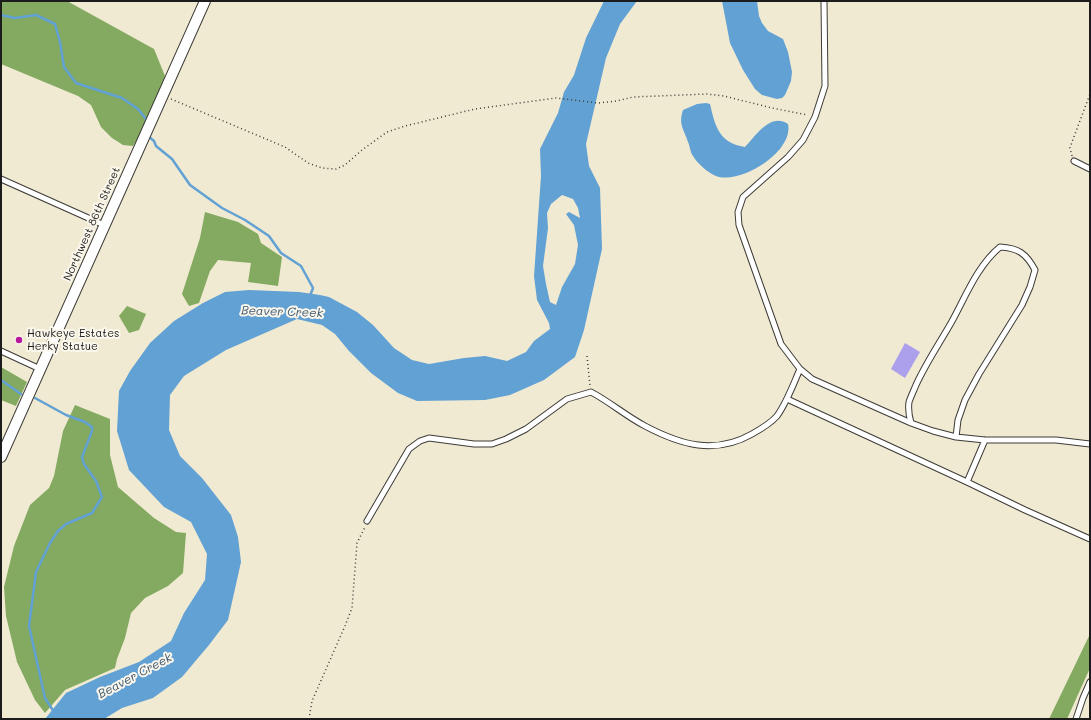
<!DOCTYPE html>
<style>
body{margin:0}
#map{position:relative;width:1091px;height:720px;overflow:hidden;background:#f0ead2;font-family:Mali,sans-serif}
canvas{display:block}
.frame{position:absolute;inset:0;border:2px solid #1c1c1c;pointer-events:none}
</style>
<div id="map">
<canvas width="1091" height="720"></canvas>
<div class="frame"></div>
</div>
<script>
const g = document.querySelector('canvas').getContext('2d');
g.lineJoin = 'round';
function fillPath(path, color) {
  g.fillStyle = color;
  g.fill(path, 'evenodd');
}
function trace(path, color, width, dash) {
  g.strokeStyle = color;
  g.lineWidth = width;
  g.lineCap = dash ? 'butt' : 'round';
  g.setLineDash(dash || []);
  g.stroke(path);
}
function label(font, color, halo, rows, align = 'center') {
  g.font = font + ' Mali,sans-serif';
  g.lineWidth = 4;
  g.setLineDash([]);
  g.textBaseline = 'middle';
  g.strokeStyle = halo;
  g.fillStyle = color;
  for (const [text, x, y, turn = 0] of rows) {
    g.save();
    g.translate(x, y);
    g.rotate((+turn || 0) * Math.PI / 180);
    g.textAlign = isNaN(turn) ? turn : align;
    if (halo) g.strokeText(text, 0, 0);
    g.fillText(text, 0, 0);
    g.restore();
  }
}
const forest = new Path2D(`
 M1,1H67L154,49L165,76C156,100 148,125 133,146L123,145L112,138L101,127L91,105L78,96L1,64Z
 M205,212L238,222L258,234L261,243L282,257L278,286L248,282L251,263L218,260L210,271L199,303L189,306L182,294L200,238Z
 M127,306L146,314L139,330L129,333L119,316Z
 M1,367L27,382L16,406L1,400Z
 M75,405L110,419V455L118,487L154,518L176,532L186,533L183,573L168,586L145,598L131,613L125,638L117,659L115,668L65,690L45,713L35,700L17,662L6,616L4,587L14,546L30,505L49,488L54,476L63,431Z
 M1090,634V668L1067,719H1049Z`);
const water = new Path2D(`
 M604,1H637L620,24L606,58L586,144L589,166L600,188L602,249L584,330L575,357L544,380L510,395L485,400L417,401L398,393L371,373L349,351L335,334L322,325L297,319L226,350L184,376L170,395L169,430L180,456L202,478L231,515L238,537L241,562L228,620L209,645L182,677L153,698L122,708L104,719H45L66,693L100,677L139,662L171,641L184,613L205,580L207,554L191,522L164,507L129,470L117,431L119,391L130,371L150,343L174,321L203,303L225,292L249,290L299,292L320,295L329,297L357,312L373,325L394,348L412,360L429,364L464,358L485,356L507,361L526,352L534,341L550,329L549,323L537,300L534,276L541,176L540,149L558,113L564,92L574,75L586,38ZM562,195L573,199L578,208L580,218L569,212L566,214L574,225L578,245L575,264L562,287L556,305L550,302L546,284L543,266L548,228L547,213L551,204Z
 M722,1H757L759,16L762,23L768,31L783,39L788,52L792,72L791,81L785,95L782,98L777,99L762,95L755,89L743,70L730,43Z
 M697,104L706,103L710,104C715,126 719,143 745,147C755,137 770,112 788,124C794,152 740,185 716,176C708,173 697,163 693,156C690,152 690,146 688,142C684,129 678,125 683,110Z`);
const stream = new Path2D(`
 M1,15L15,18L36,15L55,24L60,42L64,67L76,83L122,98L138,109L146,119V123
 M148,136L154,141L156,146L172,159L190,185L222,208L245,220L269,236L281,253L301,266L313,288L310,296
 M1,380L21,394
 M35,398L66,415L85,422L92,427V431L82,457L84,464L96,481L102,497L92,513L66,524L58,531L50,543L36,572L29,626L45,698L54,712`);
const building = new Path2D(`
 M905,343L920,352L905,378L891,369Z`);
const path = new Path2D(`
 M171,99L285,147L308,163L322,168L336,169L345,165L362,150L387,132L405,126L475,109L556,98L598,103L617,101L633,97L707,94L724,96L772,108L808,115
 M1072,156L1070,148L1072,142L1090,94
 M587,356L590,386
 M309,719L312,701L345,626L352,608L357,543L365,527`);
const lane = new Path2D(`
 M824,1L825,86L815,117L803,140L788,157L743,197L738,212L739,225L781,344L800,369L812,379L911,423L933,431L956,437L985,440H1056L1090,444
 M1074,161L1090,169
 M1,179L104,225
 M1,351L40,369
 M787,399L967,482L1025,510L1090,539
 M911,423C909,416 908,409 909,402C911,396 914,390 916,385C926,363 939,344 951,323C965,298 977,266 1000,247C1018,248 1026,253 1035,270L1030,287L1022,305L979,374L965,400L958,420L956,437
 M967,482L985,440
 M367,521L409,449L420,441L429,438L474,444H492L506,439L526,429L567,399L591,392C610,402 626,416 645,426C681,445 715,455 752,434C761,429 770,424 777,416C787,402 793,385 800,369
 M1076,719L1083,698L1090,682`);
const street = new Path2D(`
 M1,457L205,1`);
const markers = [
 [19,340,4,"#b5179e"]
];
const streetNames = [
 ["Northwest 86th Street",92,224,-66]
];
const poiNames = [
 ["Hawkeye Estates",27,334],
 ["Herky Statue",27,347]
];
const waterNames = [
 ["Beaver Creek",282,312,2],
 ["Beaver Creek",135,676,-28]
];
fillPath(forest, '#83aa60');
fillPath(water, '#62a1d4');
trace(stream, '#62a1d4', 2.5);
fillPath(building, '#ac9feb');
trace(lane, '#3c3b37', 7);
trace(street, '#3c3b37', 12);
trace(path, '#3c3b37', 1.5, [1, 3]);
trace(lane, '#fff', 5);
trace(street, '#fff', 10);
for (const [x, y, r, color] of markers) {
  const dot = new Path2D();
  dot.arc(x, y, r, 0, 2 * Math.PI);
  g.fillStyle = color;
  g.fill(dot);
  trace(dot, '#fbf7ec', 1.5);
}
label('11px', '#1c1c1c', '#fbf7ec', streetNames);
label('11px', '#1c1c1c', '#fbf7ec', poiNames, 'left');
label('italic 12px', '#3c586f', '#fbf7ec', waterNames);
</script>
